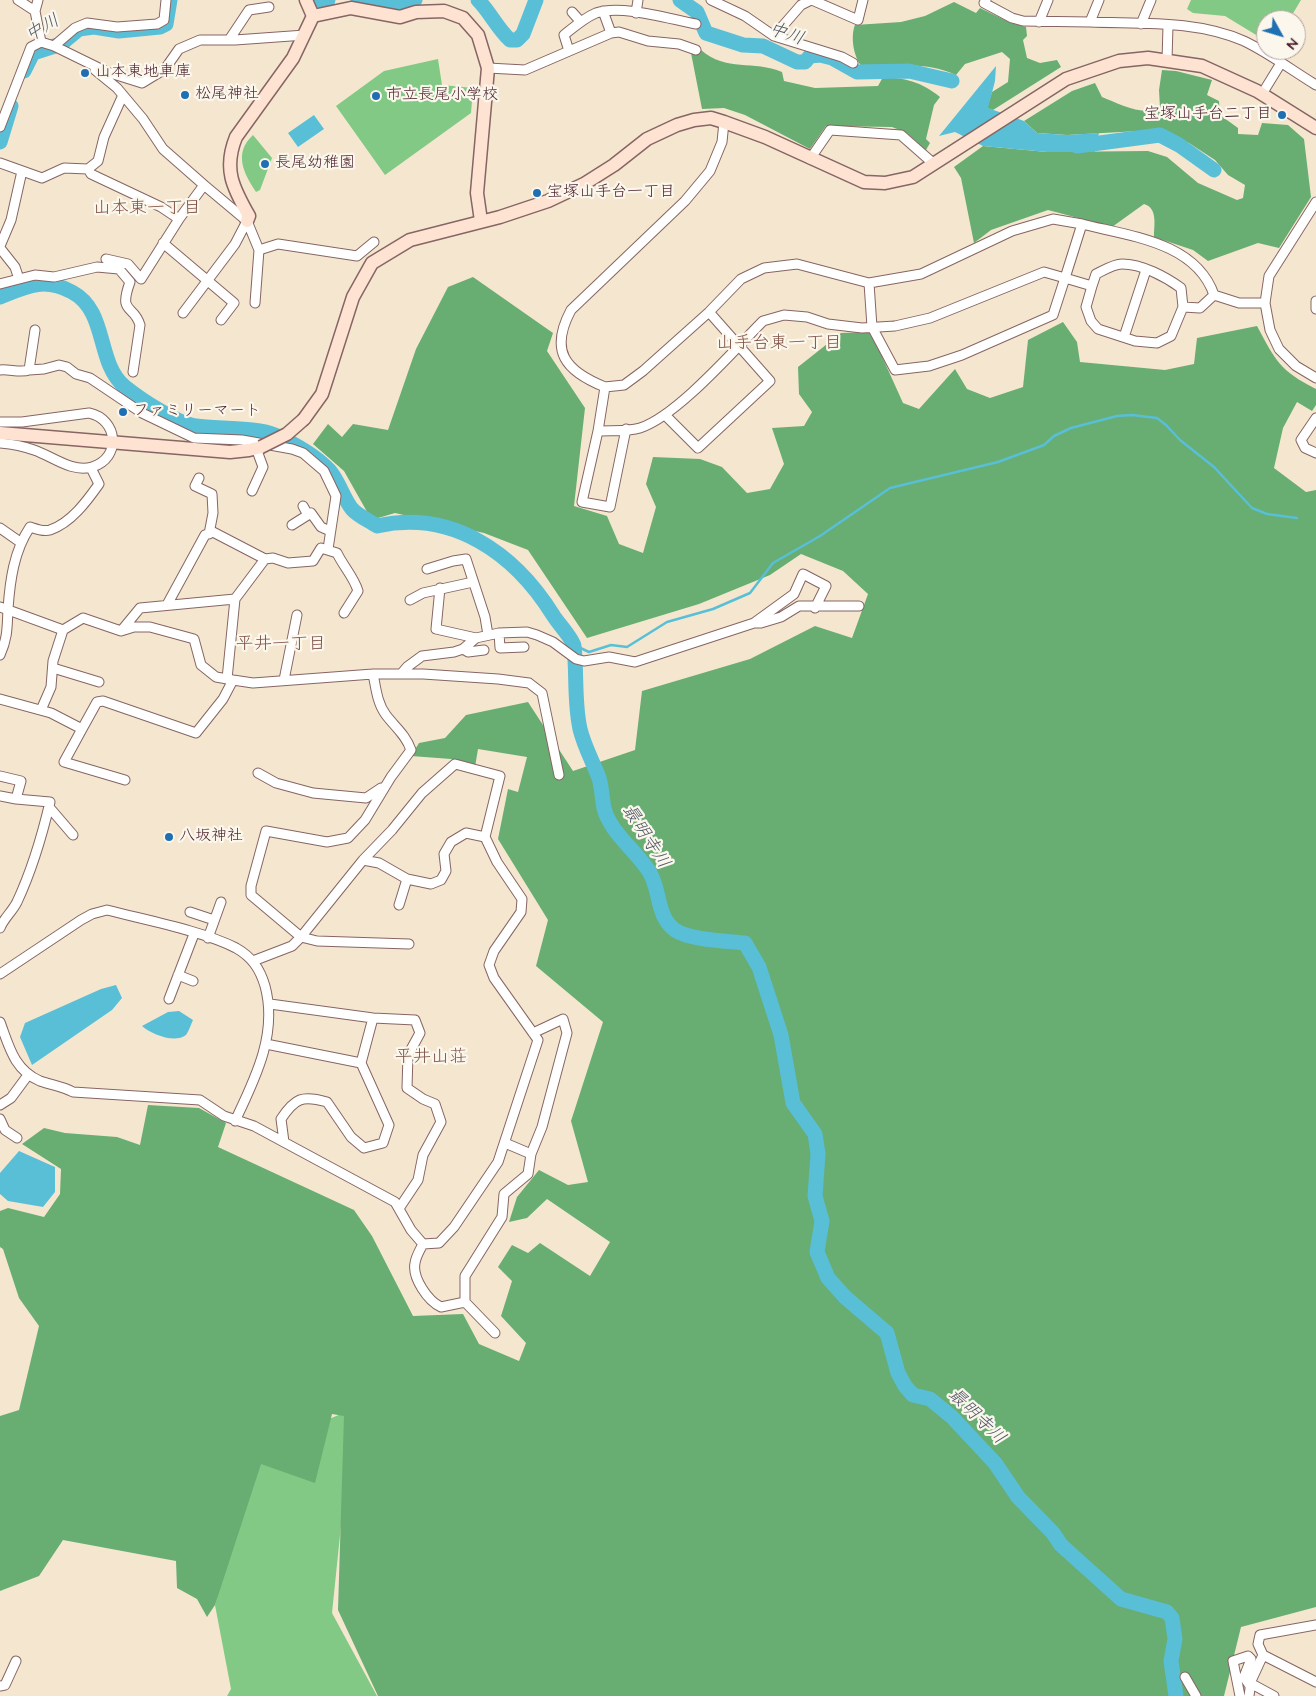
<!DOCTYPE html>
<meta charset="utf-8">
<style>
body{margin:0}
#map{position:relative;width:1316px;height:1696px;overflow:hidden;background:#f5e7cf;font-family:"Architects Daughter",sans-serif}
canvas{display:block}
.north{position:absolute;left:1256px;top:10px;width:50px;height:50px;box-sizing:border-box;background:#fbf7ec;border:1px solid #b4a19f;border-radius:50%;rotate:129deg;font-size:14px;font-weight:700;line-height:20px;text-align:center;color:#4a1f2b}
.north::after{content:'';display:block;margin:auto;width:18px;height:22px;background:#1f6fb2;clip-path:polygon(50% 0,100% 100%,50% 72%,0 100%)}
</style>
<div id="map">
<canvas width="1316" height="1696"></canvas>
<div class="north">N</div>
</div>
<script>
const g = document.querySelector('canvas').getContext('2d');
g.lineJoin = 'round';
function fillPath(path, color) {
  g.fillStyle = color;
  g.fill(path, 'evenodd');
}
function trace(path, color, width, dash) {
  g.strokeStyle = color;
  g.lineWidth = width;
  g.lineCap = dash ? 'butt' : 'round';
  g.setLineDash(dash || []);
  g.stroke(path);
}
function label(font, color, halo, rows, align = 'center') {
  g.font = font + ' "Architects Daughter","Klee One",sans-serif';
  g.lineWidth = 4.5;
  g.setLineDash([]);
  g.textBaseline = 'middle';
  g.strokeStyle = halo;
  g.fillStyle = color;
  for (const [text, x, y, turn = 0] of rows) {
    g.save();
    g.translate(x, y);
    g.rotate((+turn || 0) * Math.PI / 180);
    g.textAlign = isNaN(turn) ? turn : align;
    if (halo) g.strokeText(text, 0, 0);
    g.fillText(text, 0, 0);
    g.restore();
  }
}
const green = new Path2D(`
 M1191,0H1301L1289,20H1266V41L1225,16L1193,13L1187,9Z
 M438,59L442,85L473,88L471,113L385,175L336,106L384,71Z
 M253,135L272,158L260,190L256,192C244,174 233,153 253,135Z
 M353,1409L332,1613L377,1696H227L231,1689L215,1605L257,1449Z`);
const forest = new Path2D(`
 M954,2L976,13L980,8L1011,23L1026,27L1027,36L1023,40L1027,58L1040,63L1057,60L1061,67L993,110L987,108L992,92L1008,82L1010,59L1002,52L965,64L956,75C927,61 894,66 863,68C854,59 850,37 855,25L901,22L925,16Z
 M701,50C726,72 754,60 782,72L784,81L815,88L878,86L883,77C905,78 922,82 940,97L934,105L926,139L930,143L926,150L907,133L892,127L826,126L810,149L745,115L724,108L702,109L691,53Z
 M1162,70L1176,71L1212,80L1207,95L1219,101L1220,115L1238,128V134L1258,135L1262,123L1288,125L1304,139L1311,197L1279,248L1258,243L1208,261L1193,250L1154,237C1154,225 1158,208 1144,204L1112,227L1048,210L991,230L974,243L961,178L954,167L983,146L1047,152L1148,151L1167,157L1198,183L1237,200L1243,198L1245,185L1228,175L1215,160L1189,143L1157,130L1067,135L1037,133L1024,121L1072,91L1095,83L1102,97C1117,103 1144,117 1160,108L1159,90Z
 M473,277L553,333L547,351L585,408L574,506L607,516L619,544L643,553L656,507L646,484L653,457L700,459L722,467L747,493L770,489L784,464L772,428L804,426L812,412L799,394L798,367L841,333L871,332L903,403L919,409L955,369L967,389L990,398L1023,387L1028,340L1063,322L1077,342L1080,362L1165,370L1194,364L1197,338L1257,326C1276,361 1279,370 1316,389V405L1312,411L1297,402L1283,428L1274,468L1306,492L1316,490V1607L1241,1627L1224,1696H378L338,1610L344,1416L332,1414L315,1483L261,1464L215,1605L207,1617L197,1599L177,1588L176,1561L63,1540L39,1576L0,1591V1416L19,1410L39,1326L19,1298L3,1249L0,1247V1211L8,1208L44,1217L60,1194L61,1169L22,1144L44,1128L65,1133L117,1137L140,1145L148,1105L199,1108L226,1123L218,1147L354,1210L372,1236L413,1316L463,1314L479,1344L519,1361L526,1343L501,1316L512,1281L498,1267L512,1245L528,1253L540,1243L590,1276L610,1242L547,1199L527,1218L509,1222L517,1197L539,1170L568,1185L588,1182L571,1121L603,1022L536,966L548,920L498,839L508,789L518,792L527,757L478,749L475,767L451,759L411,756L419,743L445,738L466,715L528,702L573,771L635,750L642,691L750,659L815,626L852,638L868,594L843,571L801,554L770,575L699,604L587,638L528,550L484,533L395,513L378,518L370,517L344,471L313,444L328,424L342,437L353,424L388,430L416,349L448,287Z`);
const water = new Path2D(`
 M996,66L995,81L988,108L1024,121L1037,133L1067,135L1099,133L1095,152H1047L983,146L955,132L939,136Z
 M314,115L324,129L298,147L288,133Z
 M116,985L122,998L112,1010L32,1065L20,1037L25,1023L101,989Z
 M179,1011L193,1020C191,1024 189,1031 186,1035C175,1044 151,1034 142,1026L168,1012Z
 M19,1151L55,1167V1192L43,1207L8,1201L0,1194V1173Z`);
const stream = new Path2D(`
 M574,645L589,652L611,645L627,647L667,622L713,609L750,593L773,563L820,536L890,488L998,462L1044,445L1054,436L1071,428L1117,416L1132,415L1157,418L1166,425L1180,440L1214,467L1252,508L1267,514L1297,518`);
const river = new Path2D(`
 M318,0H328
 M358,0C379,10 395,10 415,0
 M478,0C490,12 497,28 510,40H517L523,34L536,0
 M680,0L697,12L706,33L743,45L763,46L797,62H805L810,56L820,55L832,58L857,72L909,71L952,81
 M24,71L33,53L61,44L79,29L94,27L119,31L160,27L166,24L170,0
 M0,142L11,106
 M1077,146L1160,135L1179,145L1214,170
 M0,297C27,286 44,277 72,292C108,311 96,362 124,386C139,398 177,424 196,426C217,429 258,427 275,435C295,444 314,454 329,470C339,481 343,498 352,509C358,516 370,521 377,526C453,509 515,554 553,615C557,622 573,639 574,646C577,673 574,702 580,729C584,746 593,762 599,778C602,788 602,798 604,808C610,833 638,852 650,873C661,892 656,916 675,930C689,940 727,941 745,943L759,967L781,1035L793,1103L815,1134L818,1154L815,1196L822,1221L817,1252L828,1278L845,1297L887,1333L898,1373L905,1386L913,1395L930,1399L952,1417L995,1463L1018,1497L1053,1533L1061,1545L1121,1599L1167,1612L1172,1618L1175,1639L1171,1661L1176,1696`);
const street = new Path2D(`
 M18,0L35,11
 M711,0L745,16L774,36L842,57L853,63
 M812,0L858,20L863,0
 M986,0L984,3L1012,18L1023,21L1090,22
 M1099,0L1090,22C1142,24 1196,20 1244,41C1269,53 1293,71 1316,85
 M603,11L611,33
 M572,12L580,21
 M636,13L638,0
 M1039,22L1048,0
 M1141,24L1151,0
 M774,36L801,5L811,0
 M229,40L249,10L269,7
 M41,42L54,46L75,28L87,23L117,27L157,24L164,20L166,0
 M54,46L107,72L142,83L165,69L179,49L200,40H235L305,35
 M569,51L564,35C574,27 584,18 596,13C621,4 669,19 696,24
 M1167,61L1168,25
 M488,68L525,70L611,33L619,32L648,41L679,44L696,50
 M95,70L117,88L143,119L163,149L204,185
 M1262,94L1281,63
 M0,127L31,47L41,42L35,11L38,0
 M810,159L830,130L901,135L934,164
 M0,163L42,178L64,168L88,169L91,174L161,207L179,219L204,185L247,221L259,250L255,303
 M88,169L98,161L104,137L123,95
 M1316,202L1269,276L1265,303L1270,330L1279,349L1296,366L1316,378
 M163,243L234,303L221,320
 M0,246L11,220L22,171
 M0,248L15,267L19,279
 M259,250L278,244L357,256L374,242
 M106,259L128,264L141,279L179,219
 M0,284L35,275L54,277L97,267L119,269L130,282C118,315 134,304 140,325L133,372
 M1092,286L1086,307L1091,321L1098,329L1135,341L1157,343L1171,336L1183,307
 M1214,295L1200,308L1183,307L1181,288C1166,277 1142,264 1122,264C1114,264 1104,270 1096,274L1092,286L1065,278L1082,224C1129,236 1196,242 1214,295L1239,303H1265
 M1316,301V309
 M183,313L235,244L247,221
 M35,330L29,370L44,369L59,365L67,367L76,374L90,378L142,413L194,438L242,440L292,449L303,453L324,471L336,496L328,549
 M1124,337L1146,270
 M0,370C9,369 21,373 29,370
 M605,387C565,371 549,351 571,310L685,201L710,171L722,142L724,122
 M665,415L698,448L770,381L709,312
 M1316,418L1301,440L1305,448L1316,453
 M0,422H22L89,413C118,419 122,458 92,467C72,473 52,456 34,450C23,446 11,444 0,443
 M626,429L610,507L582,502L598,431C610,430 627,432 640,428C677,416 734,350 763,321L784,315L807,317L828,324L862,328L895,326L930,318L1044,272L1065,278L1053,315L962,355L929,366L895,370L872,327L869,283L921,274L1012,231L1053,219L1082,224
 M598,431L605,387L624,385L643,371L709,312L741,279L764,268L797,264L869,283
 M199,478L195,486L212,494L213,513L209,534
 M252,491L263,467L256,448
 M303,506L308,515
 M292,525L311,513L321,527L330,531
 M0,528L20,542
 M427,569L453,561L466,559L485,617L488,635
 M440,588L436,629L476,638
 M410,600L423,593L473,582
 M168,603L205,535L213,532L265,559
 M0,607L63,630L83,618L121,631L134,627H150L194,639L201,665L216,677L233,680L253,683L373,674H423L498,679L529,683L542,693L559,775
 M754,623L794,594L803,574L826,586L815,608
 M121,631L140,608L235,599
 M499,633L500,648L524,647
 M463,649L468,652L484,650
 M0,655C8,637 7,627 8,609C10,580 14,551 30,527C36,529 43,532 50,530C71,523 87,501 99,484L91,468
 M53,668L99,682
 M401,674L407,667L422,656L454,652L463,649L476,638L499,633L527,632L537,635L553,642L576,659L584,661L609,657L635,662L754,623H761L781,617L799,606H859
 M227,679L235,599L265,559L273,558L288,563L313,561L321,548L337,553C343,566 354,577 358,591L344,613
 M284,680L297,615
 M0,699L51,713L82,729L64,762L125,780
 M41,710L51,687L53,661L63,630
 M82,729L97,702L103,701L196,733L223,699L233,680
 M258,773L276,783L313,793L366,798L381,788
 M0,776L21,781L16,799L50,802C42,836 32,870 17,902C12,912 4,918 0,928
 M0,796L16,799
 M49,807L73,835
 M363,860L379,863L407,879L431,884L441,880L446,871L444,854L451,842L466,833L485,837
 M399,905L407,879
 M190,912L214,920
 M208,938L221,902
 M409,944L317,941L301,937L363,860L392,830L422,793L455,764L500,776L485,837L497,862L522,899L521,912L494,951L489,965L494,978L538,1040L498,1162L454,1227L439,1243L423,1244
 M253,961L292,946L301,937L251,895V886L266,831L327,842L348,838L365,820L391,777L411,750C406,735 395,727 386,715C377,703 376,688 373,674
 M0,974L81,920L92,914L107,910C145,920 203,931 236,948C252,957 260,969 265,986C278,1034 255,1079 235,1121
 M178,975L193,981
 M169,999L194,934
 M270,1004L373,1018L415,1020L420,1033L408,1055L407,1088L423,1099L435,1104L441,1122L423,1155L418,1180L400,1207
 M0,1022C9,1046 14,1070 40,1081C51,1085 62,1086 73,1092L200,1100L224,1116L254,1126L395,1202L411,1230L423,1244C420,1250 416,1256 415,1263C412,1278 428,1301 441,1307L465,1302L495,1333
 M266,1044L361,1063L389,1125L383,1143L364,1148L351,1137L327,1102C302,1095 295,1098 281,1119L284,1142
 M361,1063L373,1018
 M0,1105L11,1098L28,1075
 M0,1119L5,1130L17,1138
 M505,1143L531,1154
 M465,1302V1276L502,1217L504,1194L528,1174L531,1154L542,1127L567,1033L563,1019L533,1033
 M1263,1655L1316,1682
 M1185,1677L1196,1696
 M1250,1683L1274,1696
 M0,1686L5,1685L16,1661
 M1240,1696L1233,1661L1248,1656L1251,1659L1244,1677L1250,1686
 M1249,1696L1251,1681L1263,1655L1258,1644L1260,1635L1316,1625`);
const secondary = new Path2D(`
 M306,0L313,16L351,8L400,17L416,12L444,11L463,18L478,35L488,68L477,193L481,221
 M247,221L249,216C233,188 223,169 236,137L293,58L313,16
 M304,419L322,394L353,297L372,263L410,240L500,217L548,201L584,184L614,165L647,139L677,125L694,120L711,118L724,122L765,137L864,182L885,183L913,177L1066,79L1119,61L1148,58L1202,66L1257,91L1316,128
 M0,433L230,452L249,450L261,447`);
const secondaryBridge = new Path2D(`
 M261,447L287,434L304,419`);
const markers = [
 [85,73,5,"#1f6fb2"],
 [185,95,5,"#1f6fb2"],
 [376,96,5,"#1f6fb2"],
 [1282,115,5,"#1f6fb2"],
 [265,164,5,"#1f6fb2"],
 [537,193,5,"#1f6fb2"],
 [123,412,5,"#1f6fb2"],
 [169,837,5,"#1f6fb2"]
];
const poiNames = [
 ["山本東地車庫",95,73],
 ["松尾神社",195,95],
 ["市立長尾小学校",386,96],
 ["宝塚山手台二丁目",1272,115,"right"],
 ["長尾幼稚園",275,164],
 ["宝塚山手台一丁目",547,193],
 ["ファミリーマート",133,412],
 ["八坂神社",179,837]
];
const waterNames = [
 ["中川",43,29,-30],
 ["中川",786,35,19],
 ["最明寺川",645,837,57],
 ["最明寺川",976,1417,44]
];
const neighbourhoodNames = [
 ["山本東一丁目",147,209],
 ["山手台東一丁目",779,344],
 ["平井一丁目",281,645],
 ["平井山荘",431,1058]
];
fillPath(green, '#81c984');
fillPath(forest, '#68ad72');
fillPath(water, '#59bfd7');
trace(stream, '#59bfd7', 2.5);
trace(river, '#59bfd7', 15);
trace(street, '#866564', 11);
trace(secondary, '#866564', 15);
trace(street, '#fff', 9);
trace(secondary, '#fee3d2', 12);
trace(secondaryBridge, '#866564', 15, []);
trace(secondaryBridge, '#fee3d2', 12);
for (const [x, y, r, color] of markers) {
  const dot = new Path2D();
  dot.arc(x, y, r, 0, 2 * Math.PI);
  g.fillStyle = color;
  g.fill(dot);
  trace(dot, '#fbf7ec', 2);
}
label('16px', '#4a1f2b', '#fbf7ec', poiNames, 'left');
label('italic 18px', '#4f5767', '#fbf7ec', waterNames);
label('18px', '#7f5044', '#fbf7ec', neighbourhoodNames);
</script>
